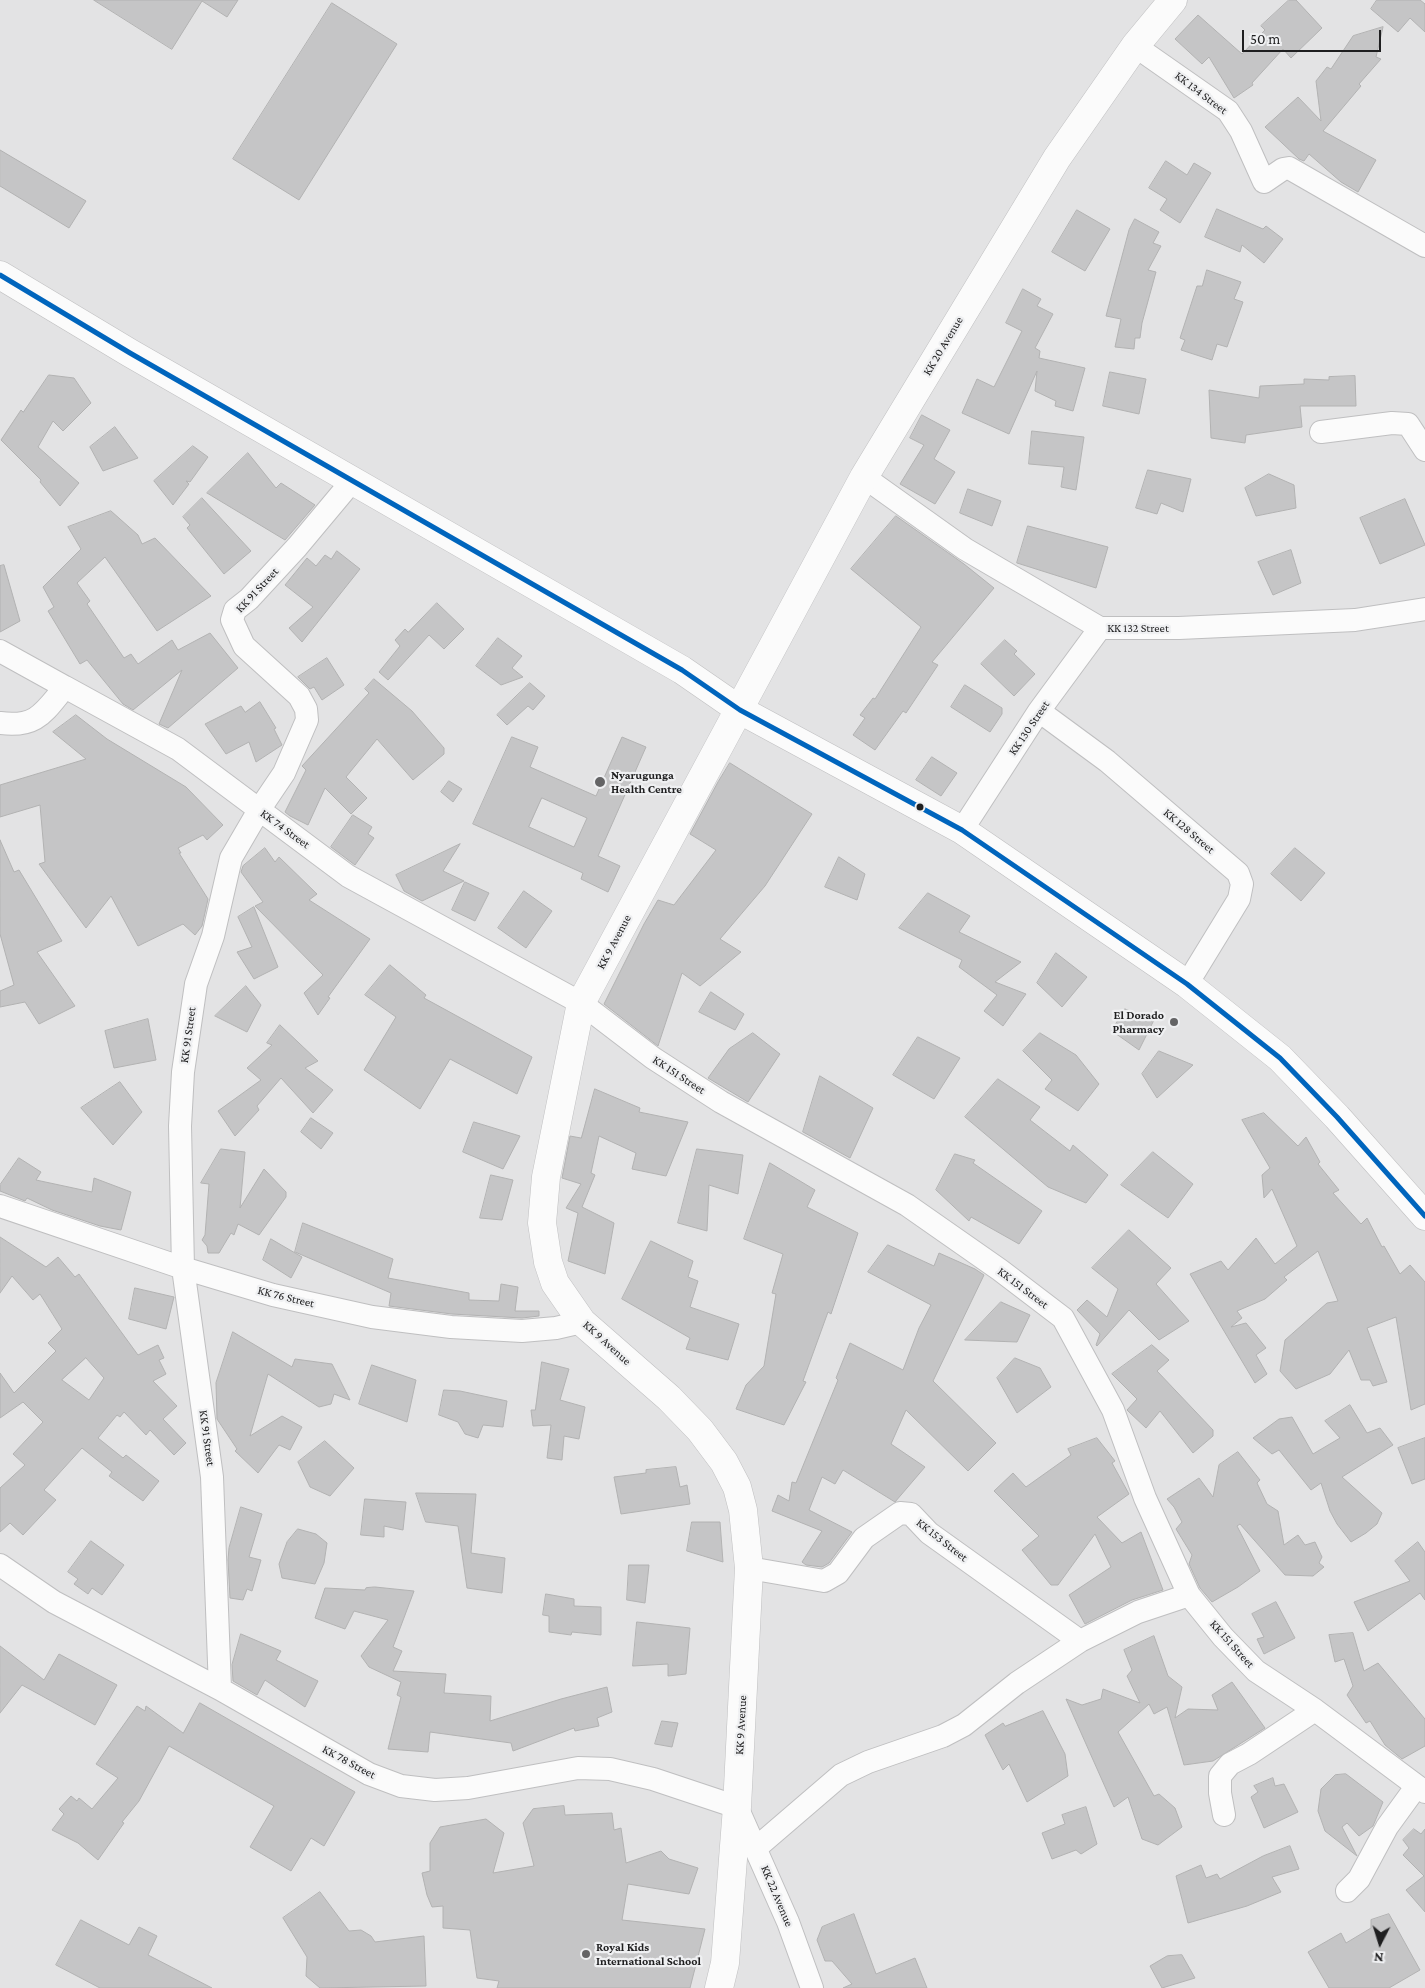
<!DOCTYPE html>
<style>
body{margin:0}
#map{position:relative;width:1425px;height:1988px;overflow:hidden;background:#e3e3e4;font-family:"Crimson Pro",serif}
canvas{display:block}
.north{position:absolute;left:1355px;top:1918px;width:50px;height:50px;-webkit-text-stroke:4px #eff0f2;paint-order:stroke;rotate:185deg;font-size:14px;font-weight:700;line-height:20px;text-align:center;color:#1f1f20}
.north::after{content:'';display:block;margin:auto;width:18px;height:22px;background:#1f1f20;clip-path:polygon(50% 0,100% 100%,50% 72%,0 100%)}
.scale{position:absolute;left:1242px;top:30px;width:139px;height:22px;box-sizing:border-box;border:2px solid #1f1f20;border-top:0;padding-left:6px;font-size:15px;line-height:18px;white-space:nowrap;color:#1f1f20;-webkit-text-stroke:4px #eff0f2;paint-order:stroke}
</style>
<div id="map">
<canvas width="1425" height="1988"></canvas>
<div class="north">N</div>
<div class="scale">50 m</div>
</div>
<script>
const g = document.querySelector('canvas').getContext('2d');
g.lineJoin = 'round';
function fillPath(path, color) {
  g.fillStyle = color;
  g.fill(path, 'evenodd');
}
function trace(path, color, width, dash) {
  g.strokeStyle = color;
  g.lineWidth = width;
  g.lineCap = dash ? 'butt' : 'round';
  g.setLineDash(dash || []);
  g.stroke(path);
}
function label(font, color, halo, rows, align = 'center') {
  g.font = font + ' "Crimson Pro",serif';
  g.lineWidth = 4.5;
  g.setLineDash([]);
  g.textBaseline = 'middle';
  g.strokeStyle = halo;
  g.fillStyle = color;
  for (const [text, x, y, turn = 0] of rows) {
    g.save();
    g.translate(x, y);
    g.rotate((+turn || 0) * Math.PI / 180);
    g.textAlign = isNaN(turn) ? turn : align;
    if (halo) g.strokeText(text, 0, 0);
    g.fillText(text, 0, 0);
    g.restore();
  }
}
const building = new Path2D(`
 M94,0H238L227,17L202,1L172,49Z
 M1289,0H1296L1322,28L1291,58L1283,49L1252,83L1253,85L1234,98L1209,57L1202,64L1175,39L1198,15L1242,54L1265,30L1261,26Z
 M1377,0H1420L1425,4V32L1410,18L1398,32L1371,9Z
 M332,3L397,44L299,200L233,159Z
 M1383,27L1376,57L1381,59L1359,84L1361,86L1323,131L1376,160L1358,192L1341,182L1309,154L1304,161L1299,159L1265,127L1298,97L1321,121L1316,81L1327,67L1331,69L1353,36Z
 M0,150L86,201L69,228L0,186Z
 M1166,161L1187,175L1194,163L1211,173L1180,223L1160,210L1167,199L1149,188Z
 M1217,209L1263,229L1266,226L1283,239L1264,263L1242,245L1240,252L1205,237Z
 M1077,210L1110,229L1085,271L1052,252Z
 M1135,219L1159,232L1153,243L1161,246L1148,270L1156,272L1142,323L1140,338H1135L1134,349L1115,347L1121,319L1106,316L1129,230Z
 M1207,270L1241,282L1234,299L1243,302L1227,347L1217,344L1212,360L1181,350L1185,340L1180,338L1197,286H1202Z
 M1023,289L1041,299L1037,306L1053,314L1035,348L1040,351L1039,358L1085,368L1073,411L1055,406L1056,401L1035,391L1037,371L1009,434L962,413L977,379L994,387L1022,331L1006,323Z
 M1110,372L1146,379L1139,414L1103,406Z
 M49,375L74,378L91,403L63,431L53,421L38,447L79,483L60,506L40,482L41,480L1,440L21,410L23,412Z
 M1355,376L1356,406H1300L1302,427L1246,435L1245,443L1211,438L1209,390L1259,398L1260,386L1304,384V379L1329,380V377Z
 M922,415L950,430L934,459L955,472L935,504L900,484L924,445L910,438Z
 M115,427L138,458L103,471L90,447Z
 M1032,431L1084,437L1076,490L1061,487L1064,467L1029,464Z
 M193,446L208,457L190,482L186,481L189,484L173,505L154,481Z
 M248,453L276,488L281,483L315,505L285,540L207,493Z
 M1148,470L1191,479L1183,512L1161,503L1157,514L1136,508Z
 M1269,474L1294,485L1296,508L1256,516L1245,488Z
 M968,489L1001,501L992,526L960,513Z
 M202,498L251,551L224,574L187,528L190,525L183,517Z
 M1405,499L1425,545L1380,564L1360,518Z
 M111,511L138,535L142,544L155,538L211,596L157,631L105,557L77,583L90,601L87,604L124,658L131,654L138,664L172,640L178,650L210,633L238,668L168,728L159,724L182,670L133,710L123,704L87,660L80,664L48,611L54,607L43,587L81,549L68,527Z
 M896,516L964,564L994,588L932,662L938,665L906,713L903,711L875,750L853,735L865,718L860,715L873,698L875,699L921,627L851,569Z
 M1028,526L1108,547L1096,588L1017,563Z
 M1291,550L1301,583L1273,595L1258,562Z
 M337,551L360,569L302,642L289,628L313,607L285,585L307,558L316,566L325,555L331,559Z
 M4,565L20,621L0,632V566Z
 M437,603L464,629L444,649L429,635L388,680L379,672L400,646L395,640L405,629L408,632Z
 M498,638L522,656L512,668L523,677L501,685L476,666Z
 M1005,640L1017,651L1014,654L1035,674L1014,696L981,664Z
 M327,658L344,685L322,700L314,687L310,689L298,677Z
 M374,679L412,711L444,748V754L413,780L377,739L346,777L367,798L351,814L325,788L308,825L290,816L285,812L306,770L302,766L369,693L365,689Z
 M530,683L545,696L533,710L528,706L507,725L497,715Z
 M965,685L1002,708V714L990,732L951,707Z
 M260,702L276,728L274,729L282,745L256,762L249,742L226,754L205,724L241,706L245,712Z
 M76,715L107,739L186,787L223,825L207,840L203,835L178,848L181,853H179L208,899L202,926L195,935L183,924L138,946L111,896L86,928L39,864L45,862L40,805L0,817V785L86,759L53,732Z
 M512,737L538,747L530,767L596,796L622,737L646,747L598,856L620,866L608,892L581,879L583,873L473,824ZM542,798L587,818L574,847L529,827Z
 M932,757L957,773L941,796L916,780Z
 M730,763L812,814L765,886L720,939L741,952L700,986L682,973L658,1046L604,1004L644,924L658,900L674,905L716,850L690,834L718,782Z
 M449,781L462,789L453,802L441,792Z
 M353,815L372,827L368,834L374,838L355,865L331,847Z
 M0,840L14,872L19,870L62,941L37,952L75,1006L39,1024L25,1002L0,1007V991L14,985L0,934Z
 M460,844L443,871L464,881L422,901L404,891L396,875Z
 M265,848L275,862L279,857L317,894L309,900L370,939L328,997L330,998L318,1015L304,993L323,975L255,906L263,902L241,872L243,866Z
 M1295,848L1325,873L1301,901L1271,874Z
 M839,857L865,874L857,900L825,887Z
 M465,882L489,893L475,921L452,910Z
 M524,891L552,911L526,948L498,928Z
 M928,893L970,916L959,932L1021,962L995,982L1026,994L1003,1026L984,1011L997,995L959,967L962,960L899,928Z
 M254,907L278,967L254,979L237,952L252,947L238,917Z
 M1056,953L1087,977L1062,1007L1037,983Z
 M390,965L426,995L424,998L532,1057L517,1094L450,1059L420,1109L364,1070L396,1017L365,995Z
 M246,986L261,1005L247,1032L215,1016Z
 M711,992L744,1014L735,1030L699,1012Z
 M1125,1009L1154,1020L1139,1050L1112,1031Z
 M148,1019L156,1060L114,1068L105,1031Z
 M280,1025L318,1061L305,1068L333,1090L313,1113L281,1078L257,1106L259,1110L235,1136L218,1111L261,1080L247,1068L272,1045L267,1043Z
 M753,1033L780,1054L748,1102L708,1078L729,1049Z
 M1040,1033L1076,1055L1099,1084L1078,1111L1045,1089L1052,1080L1023,1051Z
 M918,1037L960,1058L934,1099L893,1075Z
 M1159,1051L1193,1065L1157,1098L1142,1074Z
 M820,1076L873,1108L850,1158L803,1132Z
 M998,1079L1040,1107L1030,1120L1070,1151L1073,1145L1108,1175L1086,1203L1048,1187L965,1117Z
 M120,1082L142,1112L113,1145L81,1108Z
 M595,1089L640,1108L639,1112L688,1122L666,1176L632,1169L636,1153L599,1136L591,1173L595,1175L582,1207L614,1223L605,1274L568,1261L578,1213L566,1208L581,1184L562,1178L570,1136L581,1138Z
 M1264,1113L1298,1146L1306,1137L1320,1162L1318,1164L1339,1190L1333,1193L1361,1224L1367,1218L1382,1247L1384,1246L1400,1274L1410,1265L1425,1282V1404L1411,1410L1396,1317L1367,1328L1387,1382L1373,1386L1370,1380H1361L1349,1350L1330,1374L1296,1389L1280,1371L1285,1340L1327,1303L1338,1301L1318,1251L1284,1277L1287,1280L1265,1299L1237,1311L1242,1318L1231,1327L1246,1323L1266,1348L1256,1355L1267,1374L1255,1383L1190,1274L1221,1261L1228,1270L1256,1238L1275,1264L1297,1246L1272,1189L1264,1198L1262,1175L1270,1168L1242,1120Z
 M311,1118L333,1133L321,1149L301,1132Z
 M474,1122L520,1136L503,1169L463,1152Z
 M221,1149L245,1152L240,1208L264,1169L286,1192V1197L259,1235L238,1224L234,1235L231,1233L219,1253H208L207,1246L202,1240L205,1235L209,1184L201,1183Z
 M697,1149L743,1155L738,1194L709,1185L707,1231L678,1223Z
 M1153,1152L1193,1184L1168,1218L1121,1185Z
 M955,1154L975,1160L973,1163L1042,1211L1019,1244L971,1217L969,1221L936,1190Z
 M19,1158L41,1172L36,1180L92,1192L94,1178L131,1192L121,1230L100,1226L52,1210L27,1198L25,1201L0,1191V1185Z
 M770,1163L815,1190L807,1207L858,1233L831,1314L828,1312L803,1381L806,1382L784,1425L736,1409L746,1385L764,1366L776,1294L772,1293L783,1254L744,1239Z
 M491,1175L513,1180L502,1220L480,1218Z
 M303,1223L393,1259L388,1278L469,1293V1300L499,1301L501,1284L518,1287L515,1311H539V1316L522,1318L452,1314L389,1306L391,1293L295,1252Z
 M1129,1230L1171,1268L1156,1284L1189,1321L1159,1340L1129,1310L1097,1346L1096,1345L1100,1334L1077,1310L1087,1300L1107,1317L1118,1289L1092,1268Z
 M0,1237L46,1267L58,1257L75,1277L79,1274L138,1355L158,1345L164,1358L159,1360L166,1374L153,1381L177,1406L163,1419L186,1443L174,1455L150,1430L146,1435L124,1412L120,1417L117,1415L98,1438L123,1458L126,1455L159,1481L143,1501L109,1476L112,1472L82,1448L44,1490L56,1500L23,1535L10,1523L0,1532V1488L25,1465L13,1454L43,1422L23,1402L0,1418V1373L14,1393L56,1351L48,1343L62,1329L40,1294L33,1300L12,1276L0,1293ZM86,1358L104,1378L89,1400L62,1380Z
 M271,1239L302,1257L291,1278L263,1260Z
 M651,1241L693,1261L688,1277L698,1281L690,1307L739,1324L728,1360L686,1349L690,1338L622,1299Z
 M888,1245L934,1266L939,1253L975,1269L984,1275L933,1381L996,1443L968,1471L906,1410L891,1444L925,1467L895,1502L843,1470L835,1484L822,1477L809,1510L852,1532L829,1563L822,1567L806,1565L802,1562L822,1531L772,1511L778,1495L789,1501L792,1482L796,1483L838,1380L836,1378L850,1343L903,1370L919,1328L931,1305L868,1272Z
 M135,1288L174,1297L166,1329L129,1319Z
 M1001,1302L1030,1315L1017,1342L965,1340Z
 M233,1332L292,1367L295,1359L332,1364L350,1400L334,1394L331,1404L319,1407L268,1374L250,1436L282,1416L302,1427L290,1450L279,1445L258,1473L235,1451L237,1449L217,1419L216,1383Z
 M1152,1345L1169,1360L1157,1371L1213,1430V1436L1193,1453L1160,1411L1146,1428L1128,1411L1127,1410L1137,1399L1112,1374Z
 M1015,1358L1040,1368L1051,1387L1017,1413L997,1378Z
 M542,1362L569,1369L560,1400L585,1407L579,1439L564,1436L562,1460L547,1458L551,1425L533,1426L531,1410H535Z
 M372,1365L416,1380L407,1422L359,1404Z
 M444,1390L460,1391L507,1401L503,1427L483,1425L478,1438L465,1434L458,1422L439,1415Z
 M1350,1405L1367,1433L1380,1428L1393,1445L1342,1477L1382,1513L1377,1524L1366,1533L1351,1542L1337,1524L1330,1511L1321,1483L1311,1490L1279,1450L1272,1454L1253,1438L1279,1419L1292,1417L1313,1454L1340,1438L1325,1421Z
 M1097,1438L1115,1461L1112,1463L1129,1494L1097,1517L1122,1543L1141,1532L1163,1590L1132,1600L1085,1624L1069,1595L1111,1567L1095,1534L1058,1585H1051L1022,1550L1039,1536L994,1491L1013,1473L1026,1487L1071,1455L1068,1449Z
 M1425,1438V1479L1412,1484L1398,1448Z
 M325,1441L354,1468L330,1496L310,1487L298,1462Z
 M1238,1452L1260,1480L1257,1483L1267,1504L1278,1511L1284,1545L1298,1535L1305,1545L1315,1542L1322,1557L1319,1563L1324,1567L1313,1576L1285,1575L1240,1524L1237,1526L1260,1571L1238,1587L1212,1602L1200,1588L1189,1564L1192,1555L1176,1529L1182,1522L1174,1507L1167,1499L1199,1478L1213,1497L1219,1465Z
 M676,1467L680,1487L687,1485L690,1504L621,1514L614,1477L646,1473V1470Z
 M416,1493L476,1494L471,1553L505,1558L502,1593L467,1588L458,1526L426,1522Z
 M365,1499L406,1502L403,1530L384,1526V1537L361,1535Z
 M241,1507L262,1514L249,1557L261,1560L252,1591L247,1589L243,1600L230,1598L228,1560L229,1548Z
 M692,1522H720L723,1562L687,1551Z
 M298,1529L316,1534L327,1543L324,1563L315,1584L282,1578L279,1564L287,1542Z
 M91,1541L124,1565L102,1595L92,1588L88,1594L74,1584L78,1579L68,1572Z
 M1418,1542L1425,1552V1600L1420,1593L1368,1631L1354,1602L1410,1581L1395,1561Z
 M629,1565H649L645,1603L627,1600Z
 M375,1587L414,1591L393,1647L402,1651L393,1671L446,1674L444,1693L491,1696L490,1721L561,1699L607,1687L612,1712L597,1718L599,1726L575,1731L574,1728L513,1751L511,1743L430,1732L428,1752L388,1749L401,1697L397,1695L401,1682L369,1667L361,1656L388,1620L354,1611L345,1629L315,1618L325,1588L365,1590L366,1588Z
 M546,1594L574,1599V1606L601,1607V1635L572,1632L571,1635L549,1632V1616L543,1615Z
 M1276,1602L1295,1638L1264,1654L1257,1639L1264,1637L1252,1614Z
 M637,1622L690,1628L686,1674L668,1676V1664L633,1666Z
 M1353,1633L1364,1671L1378,1663L1425,1719V1746L1402,1759L1385,1745L1370,1721L1366,1723L1347,1695L1353,1686L1344,1659L1335,1662L1329,1635Z
 M241,1634L281,1651L276,1660L318,1681L305,1707L265,1680L257,1695L233,1681L232,1665Z
 M1154,1636L1168,1676L1182,1687L1175,1718L1188,1709L1218,1710L1212,1695L1232,1682L1265,1728L1213,1761L1184,1765L1167,1707L1154,1714L1149,1704L1118,1732L1154,1796L1159,1794L1175,1808L1182,1827L1158,1845L1142,1839L1128,1797L1114,1807L1066,1699L1082,1705L1101,1699L1103,1689L1140,1703L1127,1676L1132,1670L1124,1650Z
 M0,1646L44,1680L59,1654L117,1685L95,1725L22,1685L0,1713Z
 M200,1703L355,1792L324,1846L311,1838L291,1871L250,1847L274,1806L169,1746L139,1801L122,1822L124,1823L98,1860L78,1843L52,1830L64,1814L59,1809L71,1796L77,1801L79,1798L92,1809L118,1778L96,1764L137,1706L145,1711L146,1706L183,1733Z
 M1043,1711L1065,1754L1068,1776L1027,1802L1009,1764L1003,1770L985,1735L1003,1723L1005,1726Z
 M662,1721L678,1723L672,1747L655,1744Z
 M1346,1774L1383,1802L1373,1826L1359,1836L1347,1823L1342,1827L1357,1856L1325,1831L1318,1811L1321,1789L1335,1775Z
 M1273,1778L1275,1786L1284,1784L1298,1812L1264,1828L1251,1797L1258,1792L1254,1786Z
 M564,1806L565,1815L612,1813L614,1830L621,1828L626,1863L661,1851L669,1859L698,1868L689,1894L628,1884L622,1920L705,1929L690,1988H497L499,1981L477,1978L470,1930L443,1928V1906L432,1907L427,1895L422,1873L430,1871V1843L440,1827L486,1819L504,1833L493,1873L534,1866L523,1823L533,1809Z
 M1086,1807L1097,1844L1081,1854L1076,1850L1052,1859L1042,1833L1065,1824L1062,1815Z
 M1414,1829L1421,1834L1425,1829V1912L1406,1890L1424,1876L1403,1855L1409,1848L1403,1840Z
 M1290,1846L1299,1869L1272,1877L1281,1892L1247,1906L1188,1923L1176,1876L1201,1865L1206,1878L1217,1874L1220,1879L1263,1856Z
 M320,1892L349,1931L361,1930L371,1936L375,1942L424,1936L426,1986L320,1988L306,1976L307,1957L283,1918Z
 M854,1914L876,1974L915,1958L927,1988H843L852,1984L832,1961H825L817,1940L822,1927Z
 M1389,1914L1420,1970L1389,1988H1329L1308,1952L1341,1933L1346,1943L1371,1928V1920Z
 M81,1920L129,1945L139,1927L157,1936L148,1955L212,1988H100L56,1965Z
 M1182,1955L1195,1978L1162,1988L1150,1966L1167,1956Z`);
const minor = new Path2D(`
 M1135,46L1228,111L1241,131L1264,182L1283,169L1289,168L1425,246
 M1321,432L1392,423L1408,424L1425,450
 M864,477L965,549L1100,628H1179L1355,620L1425,609
 M0,651L65,687
 M1039,711L1107,761L1238,873L1242,884L1239,899L1187,984
 M0,723C37,728 44,712 65,687L178,749L348,876L581,1003L653,1058L721,1102L907,1205L1000,1270L1063,1318L1113,1410L1145,1498L1189,1595L1223,1637L1256,1671L1315,1710L1425,1792
 M962,830L1039,711L1100,628
 M0,1206L183,1268L273,1295L372,1317L451,1327L522,1331L556,1328L582,1322
 M0,1565L54,1602L220,1689L369,1774L401,1786L435,1790L468,1788L578,1768L610,1769L653,1779L737,1807L788,1922L812,1988
 M749,1568L824,1581L838,1573L864,1538L900,1513L911,1514L929,1533L1080,1641L1138,1612L1189,1595
 M220,1689L212,1477L183,1268L180,1126L183,1072L196,984L213,936L231,858L259,810L284,773L307,720L306,709L299,696L244,646L232,620L235,610L249,599L297,547L353,480
 M1224,1815L1220,1793V1776L1230,1764L1249,1754L1315,1710
 M756,1848L841,1775L868,1762L943,1736L964,1725L1017,1683L1080,1641
 M1347,1891L1359,1879L1387,1827L1416,1787`);
const major = new Path2D(`
 M0,275L130,353L682,670L740,710L962,830L1187,984L1280,1058L1337,1117L1425,1216
 M719,1988L725,1963L737,1807L749,1568L743,1510L737,1487L724,1462L700,1430L669,1398L582,1322L555,1283L548,1262L542,1223L546,1177L581,1003L864,477L1057,158L1135,46L1173,0`);
const bus1 = new Path2D(`
 M0,275L130,353L682,670L740,710L962,830L1187,984L1280,1058L1337,1117L1425,1216`);
const markers = [
 [600,782,6,"#646465"],
 [920,807,4.5,"#1f1f20"],
 [1174,1022,5,"#646465"],
 [586,1954,5,"#646465"]
];
const streetNames = [
 ["KK 134 Street",1201,93,37],
 ["KK 20 Avenue",943,346,-59],
 ["KK 91 Street",257,590,-47],
 ["KK 132 Street",1138,628],
 ["KK 130 Street",1029,728,-56],
 ["KK 74 Street",285,829,36],
 ["KK 128 Street",1189,831,40],
 ["KK 9 Avenue",614,942,-62],
 ["KK 91 Street",188,1035,-82],
 ["KK 151 Street",679,1075,33],
 ["KK 151 Street",1023,1288,37],
 ["KK 76 Street",286,1297,14],
 ["KK 9 Avenue",607,1343,42],
 ["KK 91 Street",207,1438,82],
 ["KK 153 Street",942,1540,38],
 ["KK 151 Street",1232,1644,48],
 ["KK 9 Avenue",741,1725,-87],
 ["KK 78 Street",349,1762,28],
 ["KK 22 Avenue",777,1896,67]
];
const poiNames = [
 ["Nyarugunga",611,775],
 ["Health Centre",611,789],
 ["El Dorado",1164,1015,"right"],
 ["Pharmacy",1164,1029,"right"],
 ["Royal Kids",596,1947],
 ["International School",596,1961]
];
fillPath(building, '#c5c5c6');
trace(building, '#b2b2b2', 1);
trace(minor, '#bfbfc0', 24);
trace(major, '#bfbfc0', 29);
trace(minor, '#fbfbfb', 22);
trace(major, '#fbfbfb', 28);
trace(bus1, '#0065bd', 5);
for (const [x, y, r, color] of markers) {
  const dot = new Path2D();
  dot.arc(x, y, r, 0, 2 * Math.PI);
  g.fillStyle = color;
  g.fill(dot);
  trace(dot, '#eff0f2', 2);
}
label('12px', '#1f1f20', '#eff0f2', streetNames);
label('bold 12px', '#1f1f20', '#eff0f2', poiNames, 'left');
</script>
